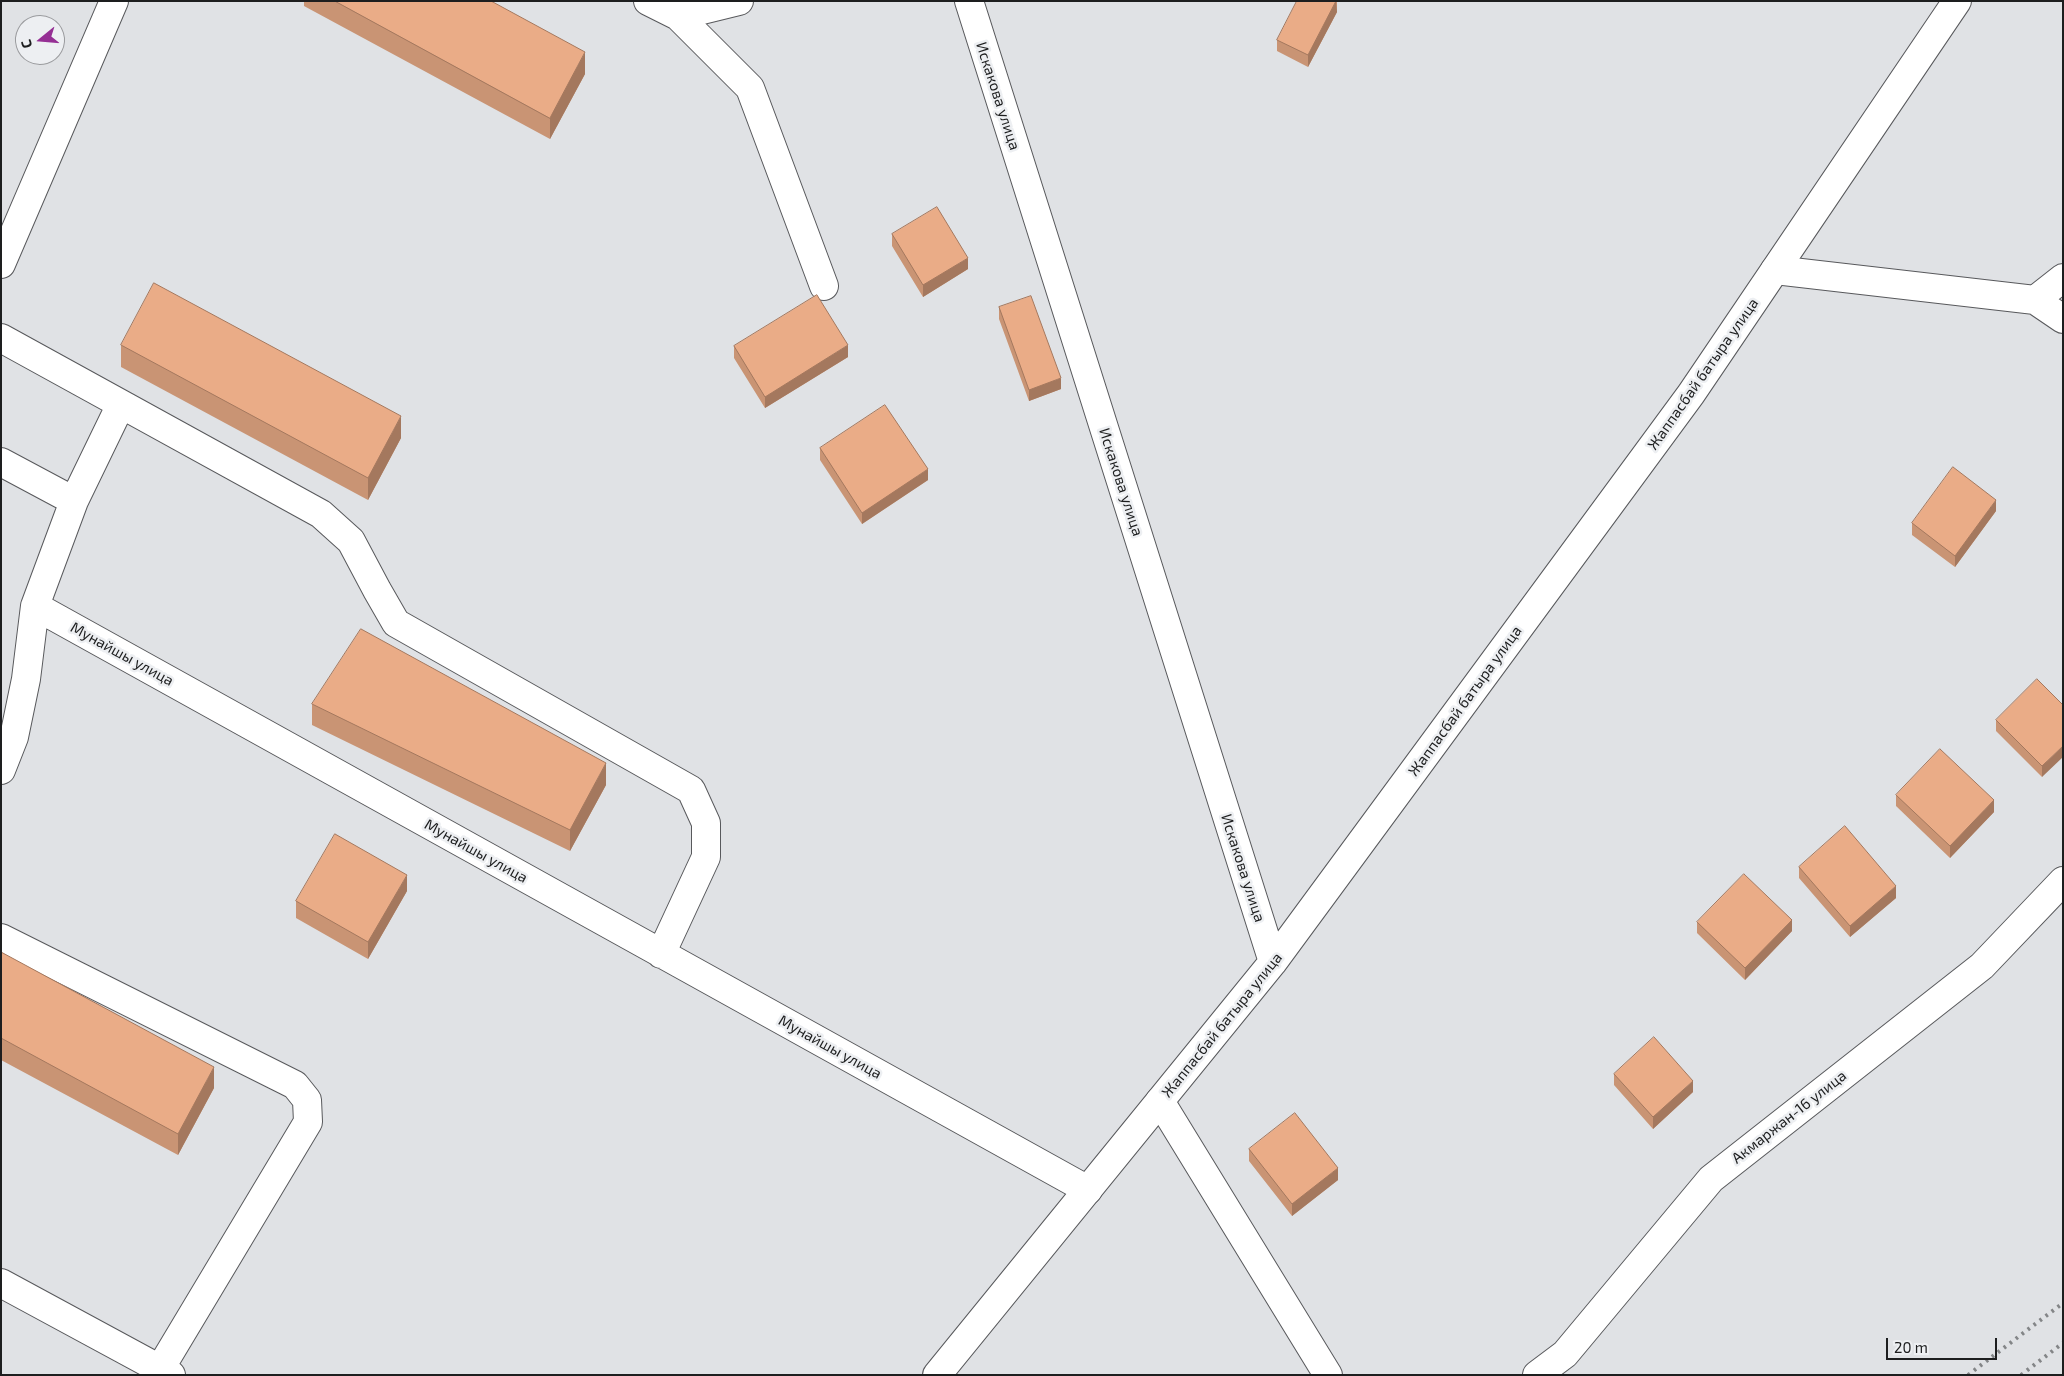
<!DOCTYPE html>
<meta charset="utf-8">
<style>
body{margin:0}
#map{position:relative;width:2064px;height:1376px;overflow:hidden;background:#e0e2e5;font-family:"Exo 2",sans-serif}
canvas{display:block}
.frame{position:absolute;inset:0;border:2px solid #1d1e1f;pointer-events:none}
.north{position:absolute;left:15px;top:15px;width:50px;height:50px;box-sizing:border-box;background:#edeff2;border:1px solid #9a9b9e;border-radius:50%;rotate:253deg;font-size:14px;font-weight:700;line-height:20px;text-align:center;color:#1d1e1f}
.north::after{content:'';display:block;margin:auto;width:18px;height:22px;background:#952f94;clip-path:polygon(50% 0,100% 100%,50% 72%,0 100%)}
.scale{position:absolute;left:1886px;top:1338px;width:111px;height:22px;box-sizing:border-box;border:2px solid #1d1e1f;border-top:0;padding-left:6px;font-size:15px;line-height:18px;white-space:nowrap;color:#1d1e1f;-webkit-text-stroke:4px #edeff2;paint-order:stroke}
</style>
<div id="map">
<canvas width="2064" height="1376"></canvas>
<div class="frame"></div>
<div class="north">С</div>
<div class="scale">20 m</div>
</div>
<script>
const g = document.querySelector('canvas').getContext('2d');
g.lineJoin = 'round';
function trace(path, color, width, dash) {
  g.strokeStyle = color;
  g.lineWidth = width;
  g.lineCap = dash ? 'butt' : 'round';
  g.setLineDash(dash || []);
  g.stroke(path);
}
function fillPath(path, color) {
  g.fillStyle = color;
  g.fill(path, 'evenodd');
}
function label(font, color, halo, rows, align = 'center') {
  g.font = font + ' "Exo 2",sans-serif';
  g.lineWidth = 5;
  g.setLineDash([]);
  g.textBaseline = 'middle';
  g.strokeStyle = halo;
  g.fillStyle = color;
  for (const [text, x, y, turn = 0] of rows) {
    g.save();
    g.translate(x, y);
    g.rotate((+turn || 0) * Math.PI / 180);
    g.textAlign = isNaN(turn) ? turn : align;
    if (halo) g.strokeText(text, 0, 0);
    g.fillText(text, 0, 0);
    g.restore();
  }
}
const street = new Path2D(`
 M648,1L678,16L739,1
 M673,1L678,16L750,88L824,286
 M1,264L114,1
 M1775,270L2035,300L2063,319
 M2035,300L2063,278
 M1,338L321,514L351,541L377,590L396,623L691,790L706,823V857L661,954
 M1,462L74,501L35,606L1088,1190
 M74,501L121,404
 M1,770L14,737L26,679L35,606
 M1,938L295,1085L307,1100L308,1122L160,1369
 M1160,1101L1328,1375
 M1,1283L171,1375
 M1537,1375L1565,1354L1711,1179L1982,966L2063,881`);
const secondary = new Path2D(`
 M969,1L1273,962
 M937,1375L1273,962L1691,394L1957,1`);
const rail = new Path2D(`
 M1968,1375L2063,1303
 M2021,1375L2063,1343`);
const wall = new Path2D(`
 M304,1H491L585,74L550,139L304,6Z
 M1337,1V12L1308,67L1277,51V40Z
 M892,234L968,269L923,297L892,246Z
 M999,307L1061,389L1029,401L999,319Z
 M121,345L401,438L368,500L121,367Z
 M734,346L848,357L765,408L734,358Z
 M820,448L928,480L862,524L820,460Z
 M1996,511L1955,567L1912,535V523Z
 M312,704L606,785L570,851L312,725Z
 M2063,705L2042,777L1996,731V720Z
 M1896,795L1994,812L1950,858L1896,806Z
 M1799,867L1896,898L1850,937L1799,878Z
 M407,891L368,959L296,918V901Z
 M1697,922L1792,931L1745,980L1697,933Z
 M1,952L214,1088L178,1155L1,1060Z
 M1614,1074L1693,1092L1653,1129L1614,1085Z
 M1249,1149L1338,1180L1292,1216L1249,1161Z`);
const shadedWall = new Path2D(`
 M1336,1L1337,12L1308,67V55Z
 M585,52V74L550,139V118Z
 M968,258V269L923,297V285Z
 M848,345V357L765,408V397Z
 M1061,378V389L1029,401V390Z
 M401,416V438L368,500V478Z
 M928,469V480L862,524V513Z
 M1996,500V511L1955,567V556Z
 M2063,746V757L2042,777V766Z
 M606,763V785L570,851V830Z
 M1994,800V812L1950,858V846Z
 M407,875V891L368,959V942Z
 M1896,886V898L1850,937V926Z
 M1792,920V931L1745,980V968Z
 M214,1067V1088L178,1155V1134Z
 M1693,1081V1092L1653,1129V1117Z
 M1338,1168V1180L1292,1216V1204Z`);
const building = new Path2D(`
 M335,1H491L585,52L550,118Z
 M1297,1H1336L1308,55L1277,40Z
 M937,207L968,258L923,285L892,234Z
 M154,283L401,416L368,478L121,345Z
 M817,295L848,345L765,397L734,346Z
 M1031,296L1061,378L1029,390L999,307Z
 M885,405L928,469L862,513L820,448Z
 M1953,467L1996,500L1955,556L1912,523Z
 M361,629L606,763L570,830L312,704Z
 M2037,679L2063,705V746L2042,766L1996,720Z
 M1940,749L1994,800L1950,846L1896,795Z
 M1845,826L1896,886L1850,926L1799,867Z
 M335,834L407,875L368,942L296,901Z
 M1744,874L1792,920L1745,968L1697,922Z
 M1,952L214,1067L178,1134L1,1038Z
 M1654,1037L1693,1081L1653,1117L1614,1074Z
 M1295,1113L1338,1168L1292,1204L1249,1149Z`);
const streetNames = [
 ["Искакова улица",998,96,72],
 ["Жаппасбай батыра улица",1703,374,-55],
 ["Искакова улица",1121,482,72],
 ["Мунайшы улица",122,654,29],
 ["Жаппасбай батыра улица",1465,701,-54],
 ["Мунайшы улица",476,851,29],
 ["Искакова улица",1243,868,72],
 ["Жаппасбай батыра улица",1222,1025,-51],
 ["Мунайшы улица",830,1047,29],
 ["Акмаржан-16 улица",1789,1117,-38]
];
trace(street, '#58595c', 30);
trace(secondary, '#58595c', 30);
trace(street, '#fff', 28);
trace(secondary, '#fff', 28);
trace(rail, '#838587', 4, [2.5, 5]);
fillPath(wall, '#c99474');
fillPath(shadedWall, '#a4785e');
fillPath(building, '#eaac87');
trace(building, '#a4785e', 1);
label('15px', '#1d1e1f', '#edeff2', streetNames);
</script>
